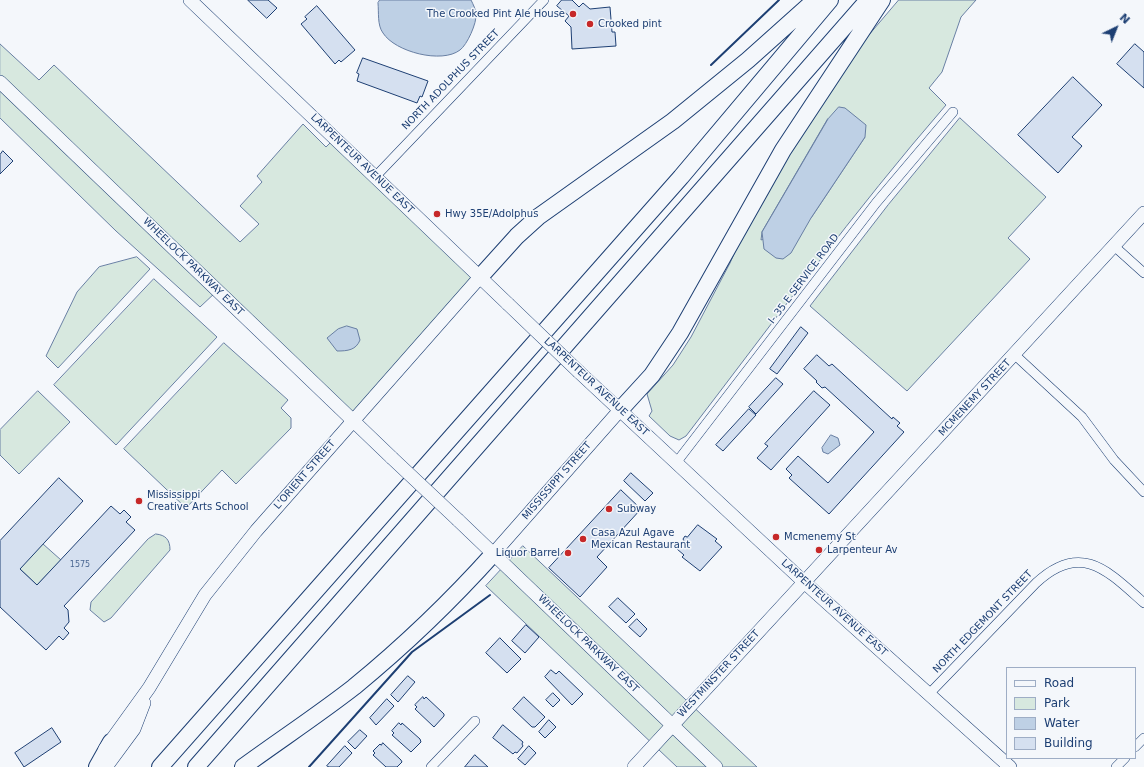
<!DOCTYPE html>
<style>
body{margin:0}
#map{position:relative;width:1144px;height:767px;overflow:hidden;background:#f4f7fb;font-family:"DejaVu Sans",sans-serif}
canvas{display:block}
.legend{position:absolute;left:1006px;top:667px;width:130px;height:92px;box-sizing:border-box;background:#f4f7fb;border:1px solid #9eadc5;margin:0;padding:5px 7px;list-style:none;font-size:12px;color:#1d3f73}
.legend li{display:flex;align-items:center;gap:8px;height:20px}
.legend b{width:20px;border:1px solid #9eadc5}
.north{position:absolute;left:1096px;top:8px;width:40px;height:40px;-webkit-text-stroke:3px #f4f7fb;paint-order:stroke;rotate:43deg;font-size:11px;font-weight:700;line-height:16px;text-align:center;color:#1d3f73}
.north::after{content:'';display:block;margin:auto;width:14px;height:18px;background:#1d3f73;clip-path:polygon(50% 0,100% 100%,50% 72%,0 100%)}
</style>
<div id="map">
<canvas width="1144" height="767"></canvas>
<ul class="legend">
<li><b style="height:5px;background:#f4f7fb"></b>Road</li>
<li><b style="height:11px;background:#d7e8df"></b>Park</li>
<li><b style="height:11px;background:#bed0e5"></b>Water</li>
<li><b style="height:11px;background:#d5e0f0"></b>Building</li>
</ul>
<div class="north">N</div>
</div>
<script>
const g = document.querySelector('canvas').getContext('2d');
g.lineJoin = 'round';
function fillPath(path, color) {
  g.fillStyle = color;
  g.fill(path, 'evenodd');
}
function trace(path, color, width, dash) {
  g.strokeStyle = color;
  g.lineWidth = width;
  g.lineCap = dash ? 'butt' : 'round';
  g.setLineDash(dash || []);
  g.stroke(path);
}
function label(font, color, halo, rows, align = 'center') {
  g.font = font + ' "DejaVu Sans",sans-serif';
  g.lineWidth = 3;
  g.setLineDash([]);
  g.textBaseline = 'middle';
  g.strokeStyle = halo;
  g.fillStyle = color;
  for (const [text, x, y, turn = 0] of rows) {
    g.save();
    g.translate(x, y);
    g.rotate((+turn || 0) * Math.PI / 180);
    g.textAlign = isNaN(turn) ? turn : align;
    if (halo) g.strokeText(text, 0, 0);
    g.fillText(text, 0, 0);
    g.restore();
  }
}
const green = new Path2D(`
 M899,0H976L961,17L942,72L929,88L946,105C854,211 772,324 686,436L679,440L670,436L649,416L652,411L647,394L673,365L691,337L730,263L747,224L779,168L857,49ZM828,119L865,137L811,218L761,240L762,232Z
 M0,44L39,80L54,65L240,242L259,224L240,206L262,182L257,176L303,124L326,147L335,138L480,277L353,420L217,291L200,307L116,231L0,118Z
 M960,118L1046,197L1008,238L1030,259L907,391L810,306L888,205Z
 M137,257L150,269L58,368L46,356L77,292L99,267Z
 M154,279L217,337L116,445L54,385Z
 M224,343L288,400L281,408L291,418V428L236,484L222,470L186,508L124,449Z
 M38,391L70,422L19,474L0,455V430Z
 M156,534C166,535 170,540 170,550L111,618L104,622L90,610L91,602L148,539Z
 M43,544L61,560L37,585L20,569Z
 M523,546L757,767H677L486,586Z`);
const water = new Path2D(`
 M380,0H471C473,4 476,10 476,14C477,23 467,45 460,50C442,64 395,52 383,33C377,25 379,12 378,3Z
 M839,107L845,108L866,125L865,137L811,218L791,253L783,259L776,258L764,249L762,232L828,119Z
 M347,326L357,329L360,340C356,350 348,351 337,351L327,338L338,329Z
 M831,435L838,438L840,445L828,454L823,452L822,448Z`);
const building = new Path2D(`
 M248,0H268L277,8L267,18Z
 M562,0H572L579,7L583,3L590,9L610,7L612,32H615L616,46L572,49L571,27L565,21L569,16L557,6Z
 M317,6L355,50L341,62L339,60L335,64L301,24L307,19L305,17Z
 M1135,44L1144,52V88L1117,64Z
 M363,58L428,81L422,97L420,96L417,103L357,81L359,74L357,73Z
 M1073,77L1102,105L1072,137L1082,146L1058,173L1018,135Z
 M3,151L13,161L0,174V155Z
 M801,327L808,333L777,374L770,369Z
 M817,355L829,366L832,364L892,419L893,417L900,423L897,426L904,432L829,514L789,478L792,475L786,469L798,456L828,483L874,432L825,387L822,388L816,382L817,381L804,369Z
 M776,378L783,384L756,414L749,407Z
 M814,391L830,405L771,470L757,458L768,446L765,444Z
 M749,409L756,415L723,451L716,445Z
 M631,473L653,493L645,501L624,481Z
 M59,478L83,501L20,569L37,585L111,506L120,514L124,510L131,517L126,522L135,530L64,606L68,610L69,622L64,628L69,633L63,640L59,636L46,650L0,607V541Z
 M621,490L641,509L597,557L607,567L580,597L549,568Z
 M698,525L717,539L715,541L722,547L700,571L682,557L684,555L677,549L684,541L683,539L685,536L687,537Z
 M618,598L635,614L626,623L609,607Z
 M637,619L647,629L640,637L629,627Z
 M526,625L539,637L525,653L512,641Z
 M500,638L521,659L507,673L486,653Z
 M551,670L556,674L559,671L583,694L572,705L545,677Z
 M408,676L415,682L398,702L391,695Z
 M553,693L560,700L553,707L546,700Z
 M423,697L424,699L426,697L444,714V716L434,727L415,709L417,707L415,705Z
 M524,697L545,717L535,727H532L513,709Z
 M387,699L394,706L376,725L370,718Z
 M549,720L556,727L545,738L539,732Z
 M399,723L401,725L402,723L420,739L421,742L411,752L392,735L394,733L392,731Z
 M503,725L523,742L522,744L523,746L517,753L515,752L513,754L493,738Z
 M52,728L61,742L24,767L15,753Z
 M360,730L367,736L355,749L348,742Z
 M383,743L401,760L402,762L397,767H386L373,755L375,753L373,751L380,744L381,745Z
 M345,746L352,753L339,767H329L327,766Z
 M529,746L536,753L525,765L518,759Z
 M475,755L488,767H465Z`);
const street = new Path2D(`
 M375,177L544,0
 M1114,246L1144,273
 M1015,355L1082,417L1114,460L1144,492
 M676,463L876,203L953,112
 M929,694L1036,583C1081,541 1108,571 1144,603
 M1135,747L1144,738
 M431,767L475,721
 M1116,767L1125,758`);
const secondary = new Path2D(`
 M190,0L508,304
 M0,82L392,458
 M579,372L804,582L1010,767
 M458,520L716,767
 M494,553L620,410
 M105,749L149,688L205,595L256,531L480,277
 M106,767L134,729L144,703
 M634,767L1144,213`);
const highway = new Path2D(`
 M480,277L517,236L538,217L673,121L748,60L815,0
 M620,410L652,375L680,333L783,150L882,0
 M97,767L111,742
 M160,767L681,177L830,0
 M196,767L868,0
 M243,767C280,740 318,715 354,687C404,646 451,601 494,553`);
const secondaryBridge = new Path2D(`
 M508,304L579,372
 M392,458L458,520`);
const wall = new Path2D(`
 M711,65L779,0
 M309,767L412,652L490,595`);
const markers = [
 [573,14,4,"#c62828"],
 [590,24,4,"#c62828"],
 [437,214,4,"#c62828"],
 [139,501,4,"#c62828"],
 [609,509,4,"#c62828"],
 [776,537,4,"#c62828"],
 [583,539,4,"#c62828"],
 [819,550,4,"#c62828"],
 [568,553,4,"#c62828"]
];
const numberNames = [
 ["1575",80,565]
];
const poiNames = [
 ["The Crooked Pint Ale House",565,14,"right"],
 ["Crooked pint",598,24],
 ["Hwy 35E/Adolphus",445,214],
 ["Mississippi",147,495],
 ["Creative Arts School",147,507],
 ["Subway",617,509],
 ["Casa Azul Agave",591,533],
 ["Mexican Restaurant",591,545],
 ["Mcmenemy St",784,537],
 ["Larpenteur Av",827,550],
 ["Liquor Barrel",560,553,"right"]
];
const streetNames = [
 ["NORTH ADOLPHUS STREET",451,80,-46],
 ["LARPENTEUR AVENUE EAST",362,164,44],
 ["WHEELOCK PARKWAY EAST",193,267,44],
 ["I- 35 E SERVICE ROAD",804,279,-53],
 ["LARPENTEUR AVENUE EAST",596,387,43],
 ["MCMENEMY STREET",975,398,-47],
 ["L'ORIENT STREET",305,475,-49],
 ["MISSISSIPPI STREET",557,481,-49],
 ["LARPENTEUR AVENUE EAST",834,608,42],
 ["NORTH EDGEMONT STREET",983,622,-46],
 ["WHEELOCK PARKWAY EAST",588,644,44],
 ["WESTMINSTER STREET",719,674,-47]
];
fillPath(green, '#d7e8df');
trace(green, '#687fa3', 1);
fillPath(water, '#bed0e5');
trace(water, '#687fa3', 1);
fillPath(building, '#d5e0f0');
trace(building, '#1d3f73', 1);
trace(street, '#1d3f73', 10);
trace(secondary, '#1d3f73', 14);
trace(highway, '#1d3f73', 18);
trace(street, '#f4f7fb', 9);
trace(secondary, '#f4f7fb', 13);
trace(highway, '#f4f7fb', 16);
trace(secondaryBridge, '#1d3f73', 14, []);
trace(secondaryBridge, '#f4f7fb', 13);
trace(wall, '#1d3f73', 2);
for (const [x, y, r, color] of markers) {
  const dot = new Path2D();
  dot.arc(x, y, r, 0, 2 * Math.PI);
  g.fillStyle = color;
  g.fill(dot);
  trace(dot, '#f4f7fb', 1.5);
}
label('8px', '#4b6792', null, numberNames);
label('10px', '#1d3f73', '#f4f7fb', poiNames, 'left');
label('10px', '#1d3f73', '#f4f7fb', streetNames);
</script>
